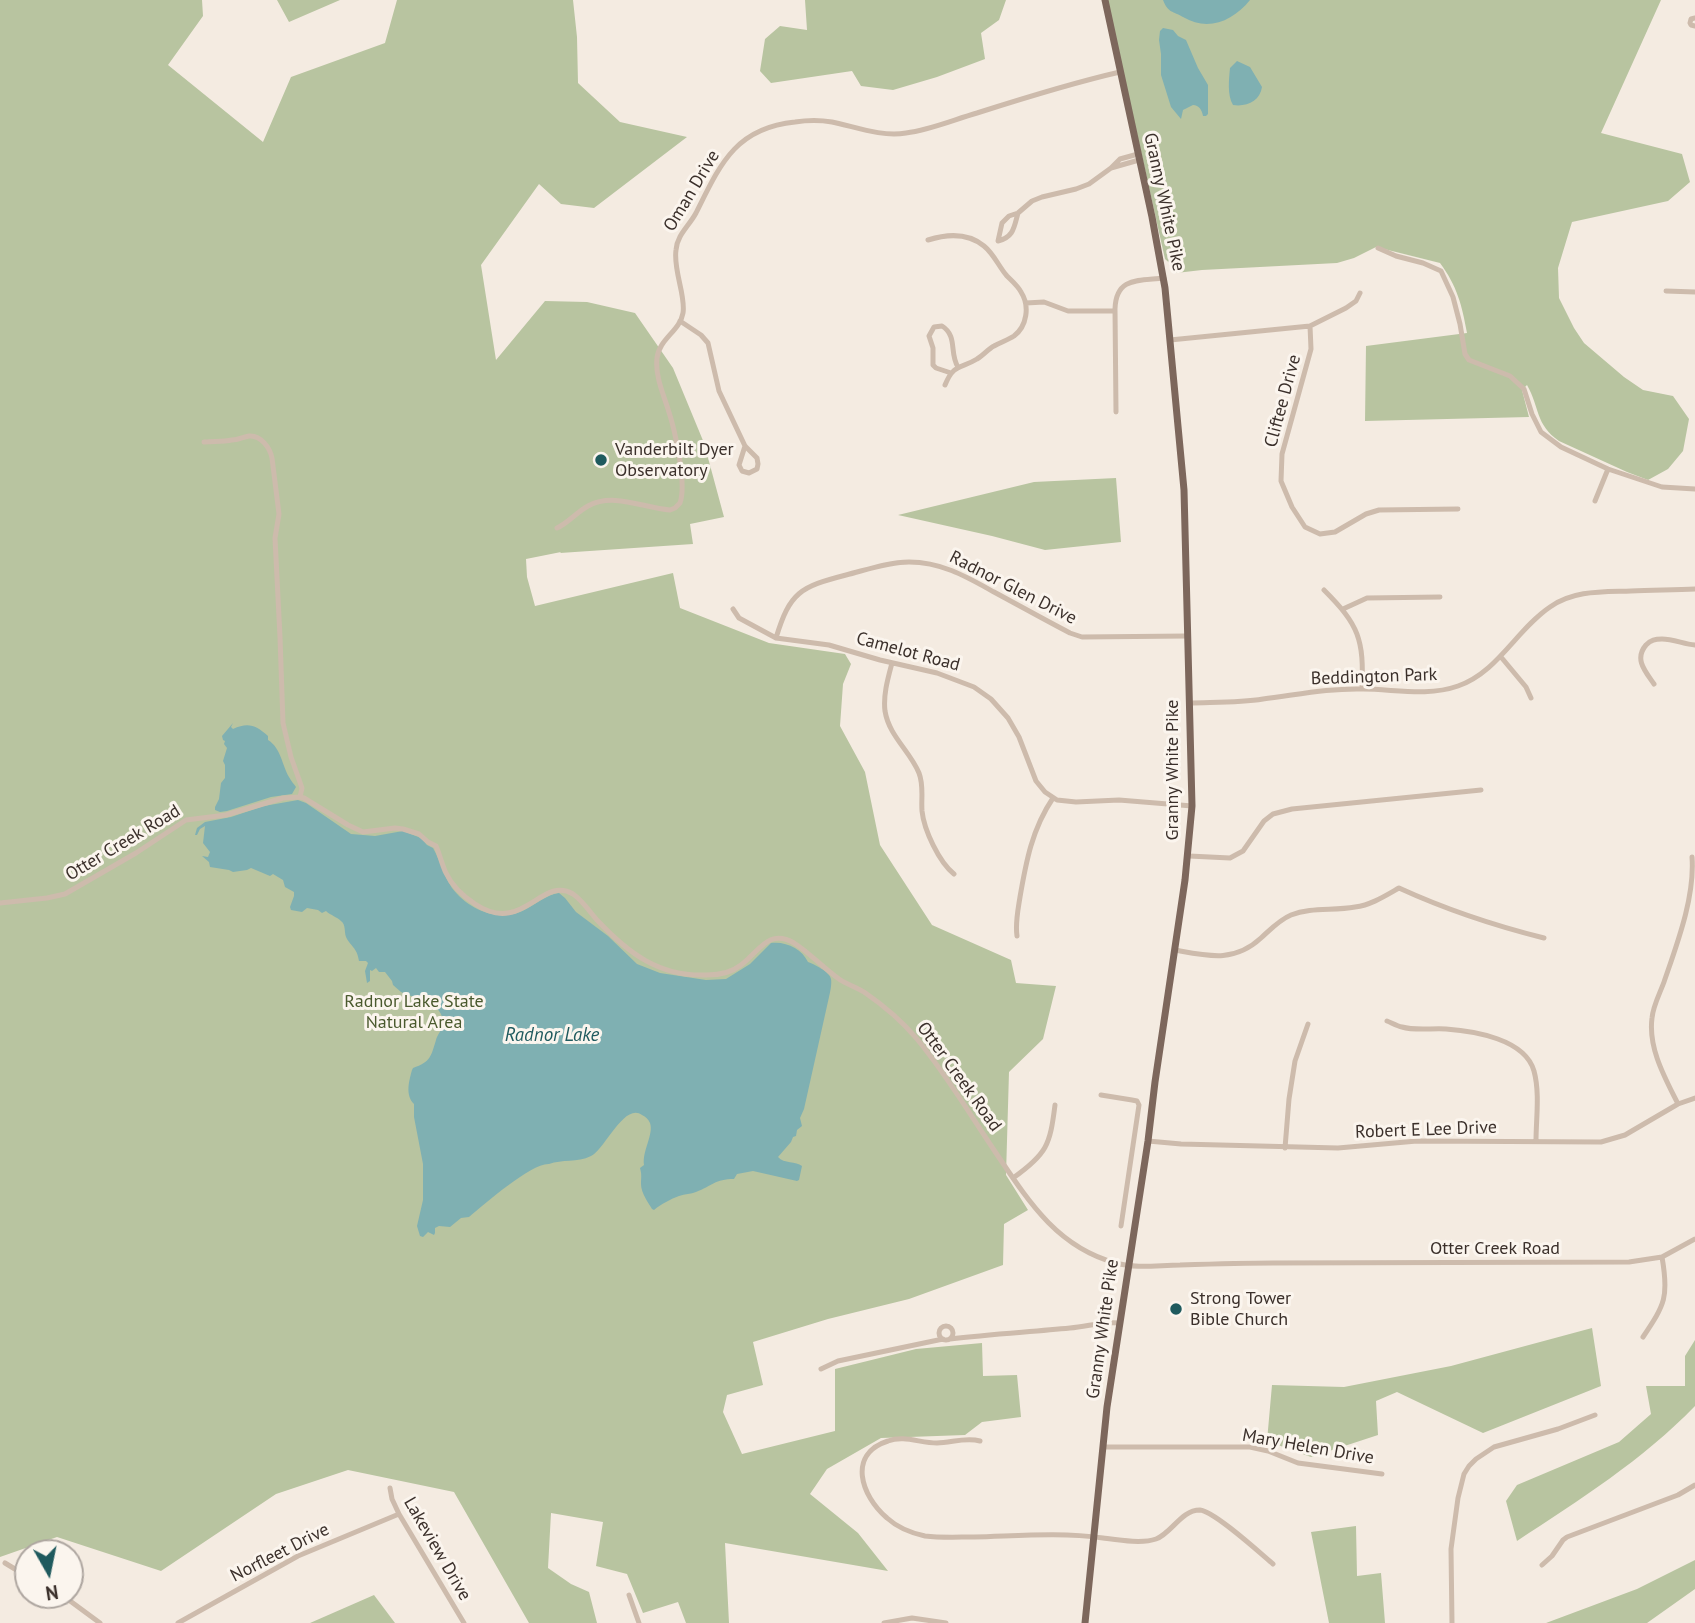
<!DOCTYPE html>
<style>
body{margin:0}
#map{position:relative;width:1695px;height:1623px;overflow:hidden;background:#f4ebe1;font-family:"PT Sans",sans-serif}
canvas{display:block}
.north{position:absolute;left:14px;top:1539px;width:70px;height:70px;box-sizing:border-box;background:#fbf5ee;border:2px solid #aea6a0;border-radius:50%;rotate:171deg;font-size:19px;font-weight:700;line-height:28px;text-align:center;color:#3b302b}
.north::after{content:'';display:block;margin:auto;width:24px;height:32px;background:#1f5a5e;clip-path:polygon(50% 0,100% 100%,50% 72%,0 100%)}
</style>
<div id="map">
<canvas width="1695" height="1623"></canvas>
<div class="north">N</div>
</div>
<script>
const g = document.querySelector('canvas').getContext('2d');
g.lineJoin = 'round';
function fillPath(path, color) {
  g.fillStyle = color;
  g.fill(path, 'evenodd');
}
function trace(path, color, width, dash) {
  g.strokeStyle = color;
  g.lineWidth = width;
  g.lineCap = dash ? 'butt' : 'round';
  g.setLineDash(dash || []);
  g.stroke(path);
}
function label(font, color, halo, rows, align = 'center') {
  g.font = font + ' "PT Sans",sans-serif';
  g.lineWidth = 6;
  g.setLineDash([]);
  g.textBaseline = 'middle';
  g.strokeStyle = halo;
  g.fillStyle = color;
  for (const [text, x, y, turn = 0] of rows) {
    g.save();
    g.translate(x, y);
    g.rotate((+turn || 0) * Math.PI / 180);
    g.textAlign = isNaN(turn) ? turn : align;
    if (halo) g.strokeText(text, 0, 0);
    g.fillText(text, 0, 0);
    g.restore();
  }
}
const green = new Path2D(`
 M0,0H202L203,16L168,65L263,142L291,77L385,43L397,0H573L577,37L578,83L620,122L687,137L594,208L561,204L539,184L481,265L496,360L545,301L587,302L635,313L673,368L704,443L724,517L690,524L693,544L560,553L561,552L526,559L527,577L535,606L673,573L680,608L769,643L845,654L851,664L843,684L840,726L865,772L880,845L932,925L1011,960L1016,983L1056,986L1043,1039L1009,1072L1006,1175L1028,1210L1004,1224L1003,1265L909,1299L828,1319L753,1342L763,1385L727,1395L723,1412L742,1454L835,1431V1369L916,1349L982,1343L983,1376L1017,1375L1021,1417L982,1422L965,1435L881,1438L827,1469L810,1494L858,1533L888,1571L725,1543L729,1623H686L678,1602L643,1613L627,1574L596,1566L603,1522L551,1513L548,1568L571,1584L589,1592L597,1623H529L454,1492L348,1470L276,1494L161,1571L57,1537L0,1557Z
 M277,0H340L289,22Z
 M805,0H1006L999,20L981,33L985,59L937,77L893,90L861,86L852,71L771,83L760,71L765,39L780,26L807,30Z
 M1107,0H1661L1601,133L1682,154L1690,182L1668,201L1572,222L1558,268L1559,298L1574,328L1584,343L1624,377L1643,390L1673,396L1689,419L1683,451L1668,469L1648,480L1627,472L1559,441C1535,424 1540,408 1527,385L1522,390L1529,417L1365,421L1366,346L1467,333C1462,305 1457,286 1440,263L1376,247L1354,258L1337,263L1202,270L1176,273L1175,268L1165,259Z
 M1116,478L1121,542L1045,550L992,536L898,515L1034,482Z
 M1592,1328L1601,1386L1483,1433L1397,1392L1376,1401L1378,1435L1311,1457L1267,1441L1272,1385L1344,1387L1451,1366Z
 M1695,1340V1406C1643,1460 1579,1500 1517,1541L1506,1501L1517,1485L1619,1442L1651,1414L1646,1386H1685V1356Z
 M1356,1526L1357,1576L1381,1573L1385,1623H1329L1311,1532Z
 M1695,1560V1589L1647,1623H1546L1637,1589Z
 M374,1595L395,1623H310Z`);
const water = new Path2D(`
 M1163,0H1250C1233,21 1208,32 1183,17C1173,11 1168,13 1163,0Z
 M1163,28L1173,30L1178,36L1186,40L1198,68L1208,85V114L1206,116H1203C1202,110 1199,105 1193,105L1183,110L1181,119L1171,107L1161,75V54L1159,40L1160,31Z
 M1237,61L1250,67L1262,87C1260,101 1247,107 1233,105C1227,95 1229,79 1230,68Z
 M233,723L231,727L233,729C248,722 256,725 268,736V740C281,748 282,765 289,777C291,781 294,784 296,787L292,794L271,797L227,811L220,812L215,810V807L219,799L221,783L225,778V765L223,761L227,748L224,744L225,741L223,740L222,736Z
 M298,800L306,803L351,834L375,836L403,831L421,838L427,845L433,848C440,860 444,876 452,888C467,908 496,922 520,912C533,907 546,894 559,893L565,898L576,912L608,936L637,964L660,973L706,980L726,979L750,964L771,943C786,941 802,949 808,962C814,964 830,972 831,979C832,984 830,993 829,997L804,1109L800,1118L802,1126L797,1130L796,1136L793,1137L791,1142L778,1157C784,1164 796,1161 802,1166L799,1180L797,1181L753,1171L737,1174L734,1179C715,1179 712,1186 696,1192C691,1194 685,1194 679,1196C671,1199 661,1204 654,1210L652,1209C648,1202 641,1193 641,1184C641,1178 642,1175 640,1168L644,1165C642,1151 654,1134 650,1123C648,1119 646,1117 642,1115C624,1102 604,1151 591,1156C577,1163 562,1159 549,1164C531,1163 485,1204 469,1217L461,1218L450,1227L439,1226L435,1228V1233L434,1235L428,1232L423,1237L420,1236L417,1226L423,1200V1164L414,1117V1104C405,1095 409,1081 412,1070L413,1068C431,1062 431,1056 436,1040C437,1035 442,1030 443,1024C444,1002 416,999 401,992C401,992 393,985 393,985L392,981L385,972H379L376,968L372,971L370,970V981L367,983L365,971L368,963L366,961H359C357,947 350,946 346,937C344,931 346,925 341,921C337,917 330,915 326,911L322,913L318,910L307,908L302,912L291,910L290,907L294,896V892L285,887L283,880L273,874L270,876L251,868L247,870L233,872L229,870L210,867L209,862L202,856L208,857L210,852L203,843L205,826L200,829L197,835H195L197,828L205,822L231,817L264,806Z`);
const minor = new Path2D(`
 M1695,18L1691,19L1690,23L1691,25L1695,26
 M1138,154L1120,159L1111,168L1139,160
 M1018,213C1014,227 1014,237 998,241L1002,223L1009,216L1018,213L1032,201L1042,197L1076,189L1089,184L1111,168
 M928,240C947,234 967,232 984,246C994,254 999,267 1007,276C1012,281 1018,286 1021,292C1030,306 1027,326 1014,336C1008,340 1001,342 994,346C988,349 984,355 977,359C961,369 954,363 945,385
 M1378,248L1396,256L1423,263L1441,271L1453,297L1460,324L1465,354L1469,360L1510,376L1524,389L1532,414L1541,432L1561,447L1608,469L1662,487L1695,489
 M1666,291L1695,292
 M1026,303L1044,302L1068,311H1115
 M680,321L701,335L708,343L719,391L745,446L757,458L758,464L757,469L749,473L742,471L739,465L745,446
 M1310,326L1311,349L1282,454L1281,481L1292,507L1305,527L1320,534L1335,532L1366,514L1379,510L1458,509
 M1170,340L1310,326L1346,308L1356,301L1360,293
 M951,373L936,368L933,365V348L929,336L934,327L942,326C958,336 949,353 958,367
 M1116,412L1115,309C1116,277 1138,281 1164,278
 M204,442C213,441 223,442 232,440C238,440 243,437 249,436C261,435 270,448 272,458L279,514L275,538L280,637L283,723L291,757L302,788L300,797
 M1595,501L1608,469
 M557,528C568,523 577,512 588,506C614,492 643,508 670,510L675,508L680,503C687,484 675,430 668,409C663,393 655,376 657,358C659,339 680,331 683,313C686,296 673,270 676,250C677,235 689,226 696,213C720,165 735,128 795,122C808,120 820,120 832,122C856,127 881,137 906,133C930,130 953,120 977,113C1024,98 1072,83 1120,72
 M1324,590C1359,625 1364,639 1362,689
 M733,609L739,618L776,638L829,645L880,660L937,673L974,687L991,699L1008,718L1019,737L1036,781L1045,792L1057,800L1076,802L1119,800L1192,806
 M1343,609L1367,598L1440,597
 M776,638C790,592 800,587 846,575C866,570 888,562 909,562C942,562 967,577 994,592C1020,606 1045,620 1070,633L1082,637L1187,636
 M1501,657L1526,687L1531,698
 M892,663C888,678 883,695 885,711C889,736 910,751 919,773C924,786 921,798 922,811C924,830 939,862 954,874
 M1654,684C1645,671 1634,659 1646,645C1651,640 1655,639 1662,639C1673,639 1684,644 1695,645
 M1189,703C1213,702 1239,703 1263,699C1296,695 1329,688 1363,689C1394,689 1427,697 1458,686C1498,672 1516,630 1550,607C1574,590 1603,592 1631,591C1653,590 1674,590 1695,589
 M1189,856L1230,858L1243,851L1264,821L1273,814L1292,809L1481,790
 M0,903L47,898L65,894L136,853L186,820L226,815L283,798L300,797L304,798L348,825L363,832L395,828L403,829L419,834L428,842L436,846C440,855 442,865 446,873C452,886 463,896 475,904C523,936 541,875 573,894C582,900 590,912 597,920C628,953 659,977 707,975C720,975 731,973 741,965C759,952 768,928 794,943C810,953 823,968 839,979C846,984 856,987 864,992C883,1005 902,1021 917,1039C946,1074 969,1113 994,1150C1027,1199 1056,1247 1116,1263C1137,1269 1159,1265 1180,1265C1211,1264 1242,1263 1273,1263C1391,1262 1510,1263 1629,1262L1662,1257L1695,1239
 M1017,936C1015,923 1018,910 1020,897C1026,862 1032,829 1053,798
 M1175,950C1208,956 1234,963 1261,938C1270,930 1279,920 1291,915C1311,907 1333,911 1355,907C1371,905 1385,896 1399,888C1447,910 1492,925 1544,938
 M1387,1021C1392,1023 1397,1026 1402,1027C1415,1031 1432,1028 1446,1029C1474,1031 1525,1039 1534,1071C1540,1093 1536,1119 1536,1141
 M1101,1095L1132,1100L1137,1101L1139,1105L1121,1226
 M1678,1104C1665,1078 1648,1048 1652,1018C1653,1006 1660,993 1664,982C1677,944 1695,897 1692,857
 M1148,1141L1181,1144L1338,1148L1417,1141L1601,1142L1625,1135L1678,1104L1695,1098
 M1285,1148L1289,1099L1295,1061L1308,1024
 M1013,1178C1047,1154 1050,1145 1055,1105
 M939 1333a7 7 0 1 1 14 0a7 7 0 1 1-14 0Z
 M1643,1337C1665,1304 1669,1297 1662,1257
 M950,1339C990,1334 1030,1332 1070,1328C1087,1327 1102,1321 1119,1323
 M821,1369L838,1361L943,1339
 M980,1441C965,1437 951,1443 937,1443C920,1443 904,1435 888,1441C847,1454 861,1496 887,1518C898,1528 911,1533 925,1536C941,1538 958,1537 974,1537C1017,1536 1060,1532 1103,1538C1118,1540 1142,1544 1156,1539C1172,1533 1181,1510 1200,1510C1214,1511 1260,1553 1273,1564
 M1103,1447H1250L1268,1451L1298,1463L1382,1474
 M390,1488L392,1499L399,1514L464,1623
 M5,1563L28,1577
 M1542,1565L1552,1556L1563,1540L1567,1537L1678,1495L1695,1485
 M62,1595L100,1623
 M629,1595L639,1623
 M178,1623L298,1556L399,1514
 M884,1623L912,1618L946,1623
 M1452,1623L1451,1549L1458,1498L1464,1474L1469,1466L1476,1459L1494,1447L1558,1429L1595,1415`);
const major = new Path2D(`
 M1085,1623L1107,1407L1148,1141L1155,1082L1185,880L1192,806L1184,490L1165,288L1152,217L1105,0`);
const markers = [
 [601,460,7,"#1f5a5e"],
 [1176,1309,7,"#1f5a5e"]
];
const streetNames = [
 ["Oman Drive",692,191,-59],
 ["Granny White Pike",1164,202,78],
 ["Cliftee Drive",1283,401,-75],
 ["Radnor Glen Drive",1013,588,27],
 ["Camelot Road",908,652,15],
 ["Beddington Park",1374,677,-2],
 ["Granny White Pike",1173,770,-90],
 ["Otter Creek Road",123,843,-31],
 ["Otter Creek Road",959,1077,54],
 ["Robert E Lee Drive",1426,1130,-2],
 ["Otter Creek Road",1495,1249],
 ["Granny White Pike",1103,1329,-82],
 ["Mary Helen Drive",1308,1447,10],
 ["Lakeview Drive",437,1549,60],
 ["Norfleet Drive",280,1553,-27]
];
const poiNames = [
 ["Vanderbilt Dyer",615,450],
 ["Observatory",615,471],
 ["Strong Tower",1190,1299],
 ["Bible Church",1190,1320]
];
const parkNames = [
 ["Radnor Lake State",414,1002],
 ["Natural Area",414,1023]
];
const waterNames = [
 ["Radnor Lake",552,1036]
];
fillPath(green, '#b8c4a0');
fillPath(water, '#7fb0b2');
trace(minor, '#cdbbac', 5);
trace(major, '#7d675c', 7);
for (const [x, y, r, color] of markers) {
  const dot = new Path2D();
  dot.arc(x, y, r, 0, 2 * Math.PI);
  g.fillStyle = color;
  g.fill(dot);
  trace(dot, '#fbf5ee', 2.5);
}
label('18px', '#3b302b', '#fbf5ee', streetNames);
label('18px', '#3b302b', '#fbf5ee', poiNames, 'left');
label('18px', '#4a5a2e', '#fbf5ee', parkNames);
label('italic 19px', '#1f5a5e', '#fbf5ee', waterNames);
</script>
